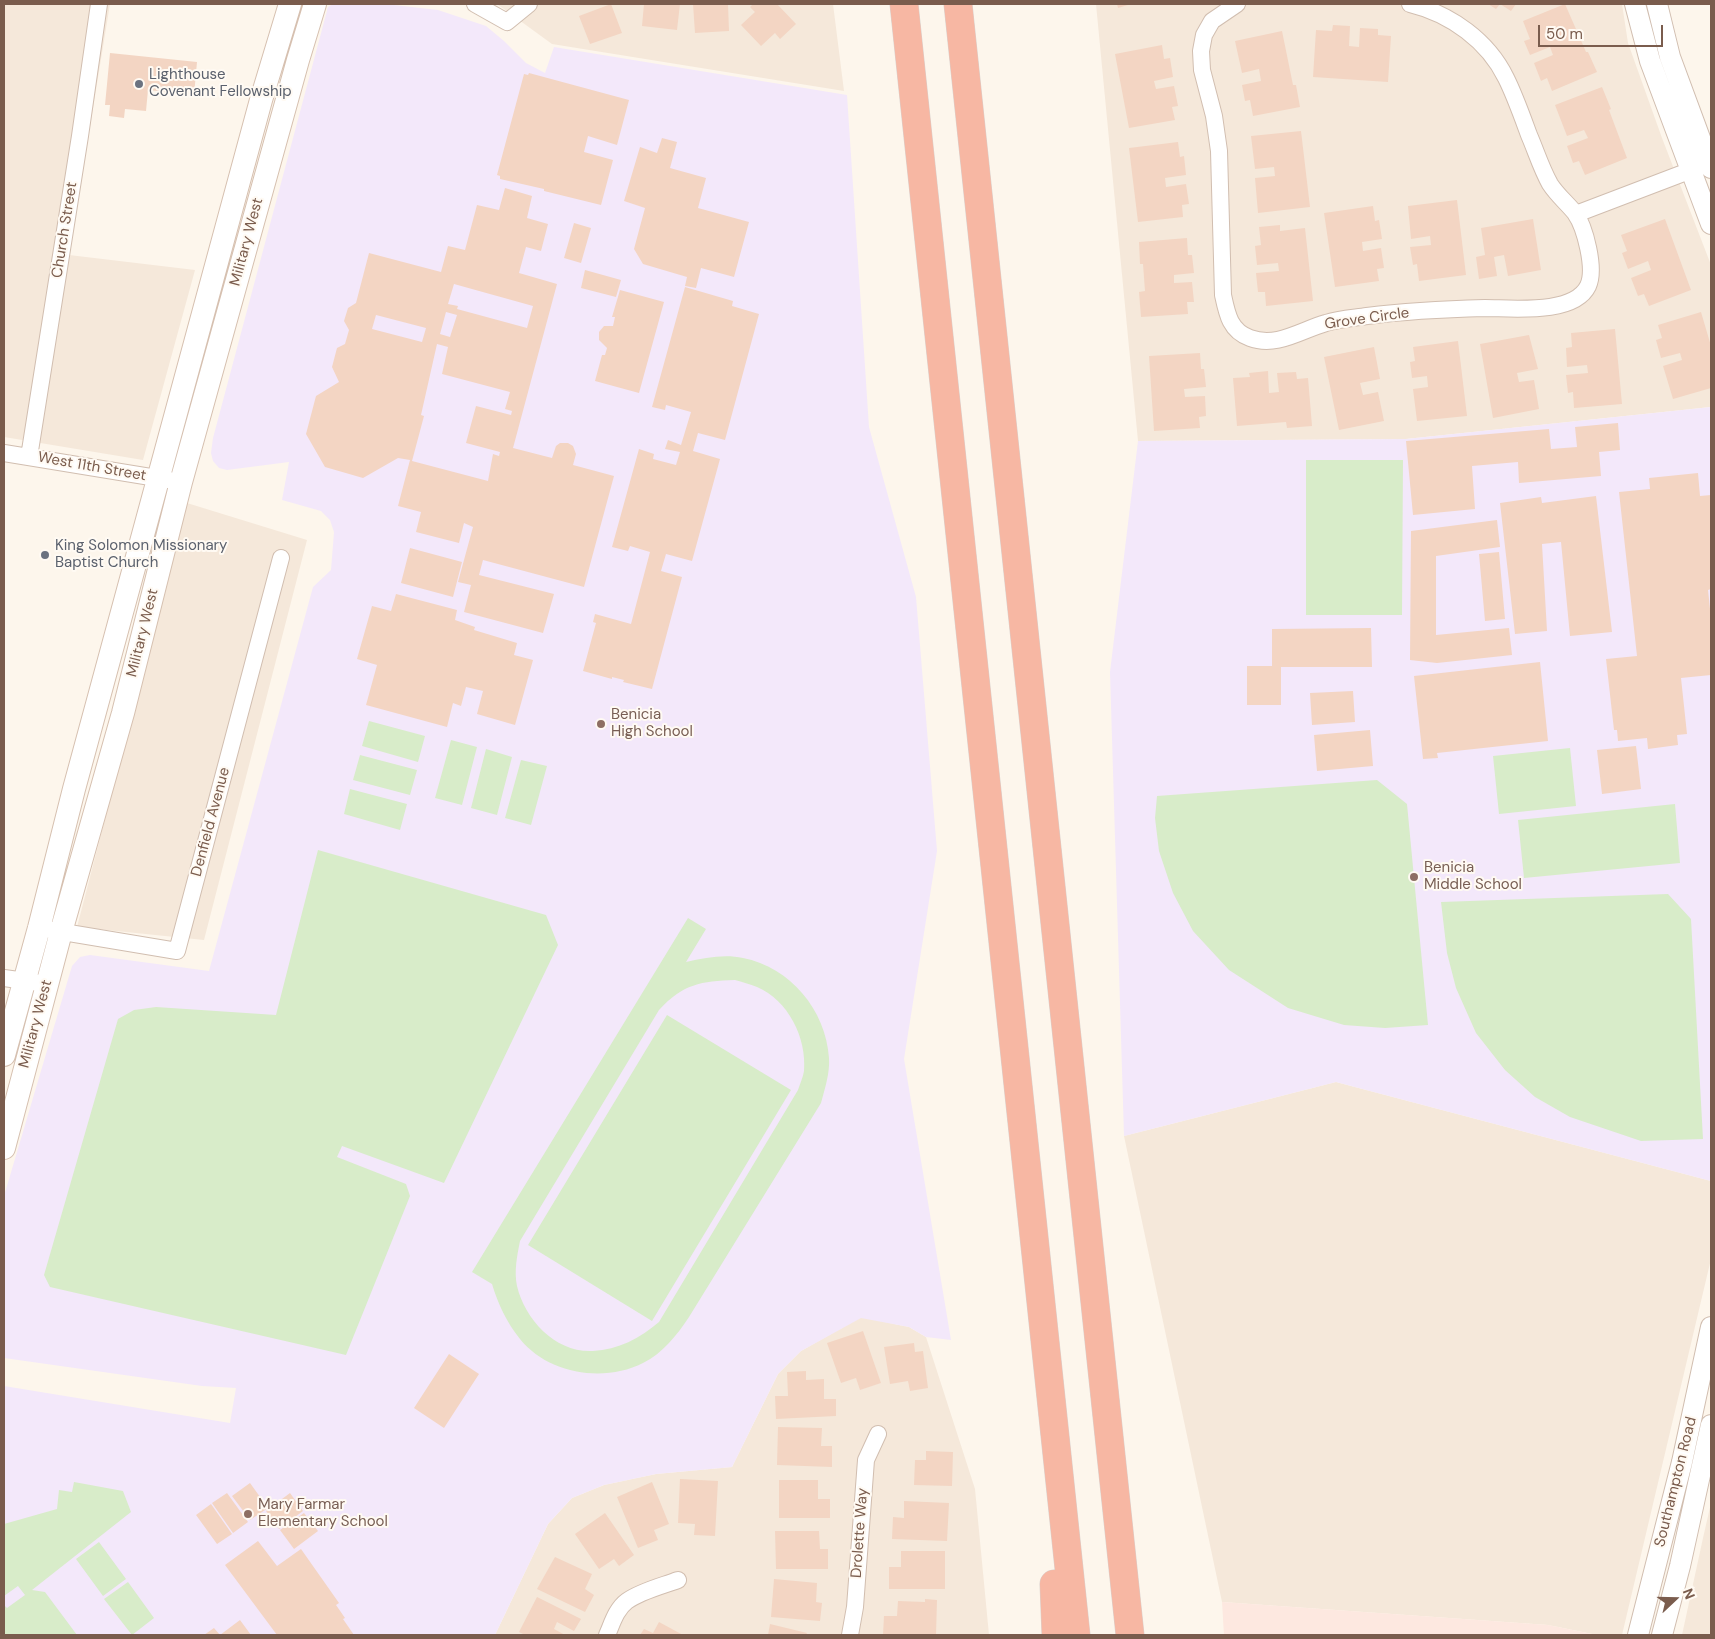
<!DOCTYPE html>
<style>
body{margin:0}
#map{position:relative;width:1715px;height:1639px;overflow:hidden;background:#fdf6ec;font-family:"DM Sans",sans-serif}
canvas{display:block}
.frame{position:absolute;inset:0;border:5px solid #7a5c4d;pointer-events:none}
.north{position:absolute;left:1650px;top:1574px;width:50px;height:50px;-webkit-text-stroke:4px #fffaf3;paint-order:stroke;rotate:69deg;font-size:14px;font-weight:700;line-height:20px;text-align:center;color:#7a5c4d}
.north::after{content:'';display:block;margin:auto;width:18px;height:22px;background:#7a5c4d;clip-path:polygon(50% 0,100% 100%,50% 72%,0 100%)}
.scale{position:absolute;left:1538px;top:25px;width:125px;height:22px;box-sizing:border-box;border:2px solid #7a5c4d;border-top:0;padding-left:6px;font-size:15px;line-height:18px;white-space:nowrap;color:#7a5c4d;-webkit-text-stroke:4px #fffaf3;paint-order:stroke}
</style>
<div id="map">
<canvas width="1715" height="1639"></canvas>
<div class="frame"></div>
<div class="north">N</div>
<div class="scale">50 m</div>
</div>
<script>
const g = document.querySelector('canvas').getContext('2d');
g.lineJoin = 'round';
function fillPath(path, color) {
  g.fillStyle = color;
  g.fill(path, 'evenodd');
}
function trace(path, color, width, dash) {
  g.strokeStyle = color;
  g.lineWidth = width;
  g.lineCap = dash ? 'butt' : 'round';
  g.setLineDash(dash || []);
  g.stroke(path);
}
function label(font, color, halo, rows, align = 'center') {
  g.font = font + ' "DM Sans",sans-serif';
  g.lineWidth = 4;
  g.setLineDash([]);
  g.textBaseline = 'middle';
  g.strokeStyle = halo;
  g.fillStyle = color;
  for (const [text, x, y, turn = 0] of rows) {
    g.save();
    g.translate(x, y);
    g.rotate((+turn || 0) * Math.PI / 180);
    g.textAlign = isNaN(turn) ? turn : align;
    if (halo) g.strokeText(text, 0, 0);
    g.fillText(text, 0, 0);
    g.restore();
  }
}
const residential = new Path2D(`
 M4,4H110L69,255L195,270L143,460L4,437Z
 M497,4H833L844,91L552,44Z
 M1096,4H1622L1628,43L1662,138L1711,265V407L1406,439L1138,441Z
 M187,503L307,540L204,940L77,927Z
 M1336,1082L1711,1181V1259L1622,1635H1597L1548,1625L1222,1602L1124,1136Z
 M861,1317L909,1327L926,1337L975,1489L989,1635H495L548,1524L572,1498L604,1485L656,1474L732,1467L778,1374L801,1351Z
 M1711,1503V1635H1682L1703,1538Z`);
const commercial = new Path2D(`
 M1222,1602L1548,1625L1597,1635H1224Z`);
const education = new Path2D(`
 M333,4H385L438,10L486,26L504,41L526,63L545,73L554,47L847,95L869,427L916,597L937,851L904,1059L951,1340L926,1337L909,1327L861,1318L801,1351L778,1374L732,1467L656,1474L604,1485L572,1498L548,1524L495,1635H4V1386L230,1423L236,1388L202,1386L4,1358V1196L72,966L80,957L90,955L209,971L313,587L331,570L334,532L330,520L321,511L282,500L289,462L227,470L219,468L213,461L211,453L213,438L328,7Z
 M1711,407V1181L1336,1082L1124,1136L1110,672L1138,441L1406,439Z`);
const green = new Path2D(`
 M1306,460H1403L1402,615H1306Z
 M369,721L425,736L418,762L362,746Z
 M451,740L477,747L462,805L435,798Z
 M1570,748L1576,806L1499,814L1493,756Z
 M486,749L512,757L497,815L471,808Z
 M360,755L417,770L410,795L353,780Z
 M521,760L547,766L531,825L505,818Z
 M1377,780L1407,804L1428,1025L1385,1028L1344,1025L1288,1008L1229,970L1193,931L1173,893L1159,851L1155,818L1157,796Z
 M350,789L407,804L400,830L344,814Z
 M1675,804L1680,863L1524,878L1518,820Z
 M318,850L546,915L558,945L444,1183L342,1146L337,1157L406,1184L410,1196L346,1355L50,1287L44,1275L118,1019L134,1010L156,1007L276,1015Z
 M1668,894L1691,919L1703,1139L1641,1141L1570,1117L1535,1097L1505,1070L1476,1033L1456,988L1447,953L1441,902Z
 M688,918L706,929L686,962C705,958 724,954 743,958C790,967 826,1010 829,1058C830,1073 825,1088 821,1103L689,1317C677,1335 663,1353 643,1363C604,1383 548,1374 520,1339C507,1323 498,1304 492,1284L472,1272ZM735,980C742,982 750,984 757,987C788,1000 807,1038 804,1071C803,1077 800,1084 798,1090L659,1322C640,1338 618,1350 593,1351C556,1353 525,1320 517,1286C514,1271 517,1256 520,1241L659,1010C683,984 701,981 735,980Z
 M667,1015L791,1090L652,1321L528,1245Z
 M74,1482L123,1491L131,1512L32,1590L45,1592L77,1635H4V1605L7,1608L25,1595L18,1586L4,1596V1524L57,1509L59,1490L72,1492Z
 M99,1542L126,1579L103,1596L76,1559Z
 M128,1582L154,1618L132,1635L104,1599Z`);
const building = new Path2D(`
 M611,4L622,33L590,44L579,16Z
 M644,4H680L677,30L642,26Z
 M693,4H728L729,31L695,33Z
 M753,4H777L796,24L780,39L775,33L761,46L741,25L755,12L750,7Z
 M1117,4H1131L1118,8Z
 M1488,4H1516L1511,11L1500,4L1496,9Z
 M1565,4L1586,52H1588L1597,72L1552,91L1547,78L1541,81L1534,63L1553,55L1550,47L1530,55L1524,41L1530,39L1523,21Z
 M1333,25L1350,26L1349,46L1359,47L1360,28L1378,29V35L1391,36L1388,82L1313,77L1316,30L1332,31Z
 M1282,31L1293,85H1296L1300,107L1253,116L1250,100L1245,101L1242,85L1261,81L1259,69L1242,73L1235,41Z
 M1162,45L1164,59L1170,58L1173,77L1154,81L1156,89L1174,86L1178,106L1172,107L1175,120L1129,128L1115,54Z
 M110,53L197,62L194,95L148,90L146,111L125,109L124,118L109,116L110,105H105Z
 M529,73L629,100L617,145L588,136L584,152L613,160L601,205L544,191V189L500,179V176L497,175L524,74L528,75Z
 M1602,87L1611,109L1609,110L1627,158L1585,175L1579,161L1573,163L1567,146L1588,138L1584,130L1567,136L1555,105Z
 M1301,131L1310,207L1258,213L1255,178L1275,176L1274,167L1255,169L1251,136Z
 M662,138L677,142L670,168L706,178L698,208L749,222L734,277L701,268L696,288L685,286L687,277L643,264L634,249L645,208L624,201L640,147L657,153Z
 M1178,142L1180,157L1184,156L1186,175L1165,178L1166,187L1186,184L1189,204L1182,205L1183,217L1138,222L1129,148Z
 M505,188L532,196L527,218L548,224L541,251L526,247L519,273L557,284L513,448L552,458L556,446L560,443H568L573,446L576,454L573,465L614,476L584,587L483,560L479,575L554,594L543,633L464,612L471,585L458,582L473,527L464,523L459,543L416,532L421,512L398,506L410,460L398,458L363,478L325,467L306,434L316,396L339,382L332,367L337,348L345,344L349,330L344,321L348,308L356,303L369,253L441,272L448,246L465,250L477,205L499,210ZM454,284L533,306L527,328L457,309L458,306L448,304ZM446,312L457,315L450,337L440,334ZM376,315L426,328L422,342L372,329ZM437,344L448,347L442,374L510,392L505,409L512,411L511,415L476,406L466,443L500,452L499,456L493,454L488,481L412,461L424,416L421,415Z
 M1457,200L1466,275L1419,281L1417,264L1413,265L1410,247L1431,245L1430,236L1411,239L1408,206Z
 M1373,206L1375,221L1379,220L1382,239L1362,242L1363,251L1381,248L1384,268L1377,269L1379,281L1335,287L1324,213Z
 M1533,219L1541,270L1508,276L1504,255L1494,257L1497,276L1479,279L1476,257L1485,255L1481,228Z
 M1665,219L1691,290L1649,306L1644,294L1638,296L1631,278L1651,270L1648,261L1628,269L1622,253L1627,251L1621,235Z
 M574,223L591,228L581,263L564,258Z
 M1280,225V231L1305,228L1313,301L1266,306L1265,292H1258L1256,273L1279,271L1278,263L1257,265L1255,246L1261,245L1259,227Z
 M1187,238L1188,255H1192L1194,273L1174,275V283L1192,282L1194,302H1187L1188,314L1141,317L1139,292L1145,291L1143,264H1140L1139,242Z
 M585,270L621,280L616,297L581,288Z
 M685,287L733,301L732,306L759,314L725,440L698,433L693,451L720,459L692,561L666,554L661,571L682,577L652,689L623,682L624,680L612,677V679L583,671L596,623L593,622L595,614L631,624L650,552L630,546L628,551L612,547L639,449L654,454L653,459L676,465L680,452L665,449L668,440L681,445L691,412L666,405L665,410L652,407Z
 M620,290L664,302L639,393L595,381L602,355H605L607,348L599,340V332L604,326H613L615,317H612Z
 M1701,312L1711,346V388L1673,399L1663,366L1682,360L1680,353L1661,358L1656,340L1662,338L1658,325Z
 M1615,329L1622,404L1574,408L1573,392L1568,393L1566,375L1588,373L1587,365L1567,367L1566,348L1572,347L1571,333Z
 M1529,335L1538,369L1517,373L1519,382L1534,380L1539,409L1493,418L1480,344Z
 M1458,341L1467,416L1417,421L1413,389L1428,387L1427,376L1412,378L1410,362L1415,361L1413,347Z
 M1374,347L1380,379L1360,383L1363,395L1378,392L1384,421L1339,430L1324,357Z
 M1200,353L1201,369H1204L1206,387L1184,389L1185,397L1205,396L1206,416L1199,417L1200,428L1154,431L1149,356Z
 M1268,371L1269,393L1279,392L1277,373L1296,372L1297,379L1308,378L1312,426L1287,428L1286,422L1237,426L1233,378L1250,377L1249,373Z
 M1618,423L1620,450L1599,452L1601,476L1519,483L1518,462L1472,466L1475,509L1413,515L1406,441L1549,429L1551,449L1577,447L1575,427Z
 M1698,473L1700,496L1711,495V589L1708,590L1711,618V675L1681,678L1687,734L1677,735L1678,745L1648,749L1647,738L1618,741L1617,730H1614L1606,659L1637,656L1619,492L1650,489L1649,478Z
 M1596,496L1612,632L1570,636L1561,542L1542,544L1547,631L1515,634L1500,503L1541,497L1542,503Z
 M1497,520L1500,547L1436,556V635L1509,628L1512,655L1437,663L1410,660L1411,531Z
 M410,548L462,562L453,597L401,583Z
 M1499,552L1505,619L1485,621L1479,554Z
 M396,594L457,610L455,620L475,627L474,630L517,643L514,655L533,660L515,725L477,714L483,691L466,687L461,706L453,703L447,727L366,705L377,665L357,659L372,606L391,611Z
 M1371,628L1372,667H1281V705H1247V666H1272V629Z
 M1540,662L1548,741L1437,753L1438,758L1423,759L1414,676Z
 M1353,691L1355,722L1312,725L1310,693Z
 M1370,730L1373,766L1317,771L1314,735Z
 M1636,746L1641,789L1602,794L1597,750Z
 M863,1331L881,1383L860,1390L856,1378L841,1383L827,1343Z
 M914,1343L915,1352L923,1351L928,1388L910,1391L908,1381L890,1384L884,1347Z
 M449,1354L479,1374L444,1428L414,1408Z
 M806,1371V1380L824,1379V1399H836V1416L776,1419L775,1396H788L787,1372Z
 M778,1427L822,1428L821,1446H832V1467L777,1465Z
 M926,1451L953,1452L952,1486L914,1485L915,1460H926Z
 M680,1479L718,1481L715,1536L694,1535L695,1524L678,1523Z
 M779,1480H818V1499H830V1518H779Z
 M652,1482L669,1524L654,1530L658,1540L638,1548L617,1497Z
 M250,1483L268,1508L250,1520L232,1496Z
 M227,1493L248,1522L233,1533L212,1503Z
 M290,1493L303,1511L279,1529L266,1511Z
 M904,1501L949,1503L947,1541L892,1539L893,1517L904,1518Z
 M211,1504L232,1534L217,1544L196,1515Z
 M304,1513L318,1531L294,1549L280,1530Z
 M605,1513L634,1555L619,1566L614,1559L599,1569L575,1534Z
 M775,1531H819L820,1549H828V1569H776Z
 M258,1541L277,1566L301,1549L339,1603L336,1605L345,1618L343,1619L354,1635H277L225,1565Z
 M901,1551H945V1589H889V1567H901Z
 M555,1557L592,1574L585,1589L594,1595L585,1612L537,1589Z
 M774,1579L817,1583L816,1602L822,1603L820,1621L771,1617Z
 M537,1597L581,1619L574,1631L557,1622L554,1629L565,1635H525L519,1632Z
 M925,1599L937,1600L936,1635H883L884,1616H897L898,1601L925,1602Z
 M240,1620L251,1635H204L214,1628L220,1635Z
 M659,1622L683,1635H640L644,1629L653,1633Z
 M770,1624L807,1633L806,1635H768Z`);
const minor = new Path2D(`
 M475,4L507,22L529,4
 M1237,4L1212,21L1204,35L1201,51L1202,70L1214,116L1219,151L1223,295C1227,314 1230,331 1250,338C1277,348 1301,330 1326,323C1339,319 1354,318 1367,316C1406,311 1446,309 1485,308C1512,308 1574,315 1588,286C1596,269 1585,227 1575,213C1567,203 1557,195 1550,184C1541,168 1536,151 1529,135C1522,116 1515,96 1506,78C1488,41 1451,14 1410,4
 M1576,214L1702,166
 M4,453L169,480
 M29,457L80,136L99,4
 M51,930L177,951L281,558
 M4,978L47,984
 M607,1635C612,1624 616,1609 627,1601C641,1591 662,1586 678,1580
 M850,1635L855,1607L866,1460L878,1434`);
const tertiary = new Path2D(`
 M1635,4L1650,61L1711,224
 M1657,4L1670,57L1711,168
 M1638,1635L1682,1462L1711,1327
 M1662,1635L1680,1566L1711,1425`);
const secondary = new Path2D(`
 M4,1055L39,928L74,789L261,100L290,4
 M4,1148L61,932L123,713L181,482L298,60L315,4`);
const motorway = new Path2D(`
 M904,4L1076,1635
 M958,4L1130,1635
 M1054,1584L1056,1635`);
const markers = [
 [139,84,5,"#6b7280"],
 [45,555,5,"#6b7280"],
 [601,724,5,"#8d6e63"],
 [1414,877,5,"#8d6e63"],
 [248,1514,5,"#8d6e63"]
];
const worshipNames = [
 ["Lighthouse",149,75],
 ["Covenant Fellowship",149,92],
 ["King Solomon Missionary",55,546],
 ["Baptist Church",55,563]
];
const streetNames = [
 ["Church Street",65,230,-81],
 ["Military West",247,242,-75],
 ["Grove Circle",1367,319,-8],
 ["West 11th Street",92,467,10],
 ["Military West",143,633,-76],
 ["Denfield Avenue",211,822,-75],
 ["Military West",36,1024,-75],
 ["Southampton Road",1676,1482,-76],
 ["Drolette Way",860,1533,-86]
];
const educationNames = [
 ["Benicia",611,715],
 ["High School",611,732],
 ["Benicia",1424,868],
 ["Middle School",1424,885],
 ["Mary Farmar",258,1505],
 ["Elementary School",258,1522]
];
fillPath(residential, '#f5e8da');
fillPath(commercial, '#fde8e0');
fillPath(education, '#f3e8fa');
fillPath(green, '#d8ecc9');
fillPath(building, '#f3d5c3');
trace(minor, '#d1beb0', 18);
trace(tertiary, '#d1beb0', 22);
trace(secondary, '#d6c0b0', 24);
trace(motorway, '#dad1cd', 29);
trace(minor, '#fff', 16);
trace(tertiary, '#fff', 20);
trace(secondary, '#fff', 22);
trace(motorway, '#f7b7a3', 28);
for (const [x, y, r, color] of markers) {
  const dot = new Path2D();
  dot.arc(x, y, r, 0, 2 * Math.PI);
  g.fillStyle = color;
  g.fill(dot);
  trace(dot, '#fffaf3', 2);
}
label('15px', '#5b616d', '#fffaf3', worshipNames, 'left');
label('15px', '#7a5c4d', '#fffaf3', streetNames);
label('15px', '#785e54', '#fffaf3', educationNames, 'left');
</script>
